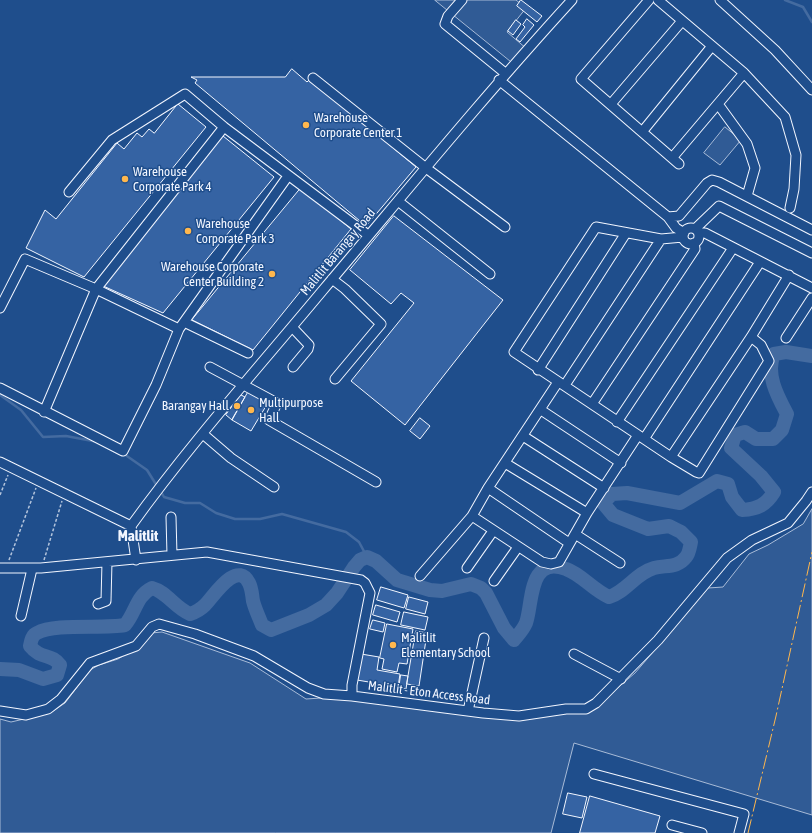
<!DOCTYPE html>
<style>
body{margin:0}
canvas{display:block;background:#1f4e8c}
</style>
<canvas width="812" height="833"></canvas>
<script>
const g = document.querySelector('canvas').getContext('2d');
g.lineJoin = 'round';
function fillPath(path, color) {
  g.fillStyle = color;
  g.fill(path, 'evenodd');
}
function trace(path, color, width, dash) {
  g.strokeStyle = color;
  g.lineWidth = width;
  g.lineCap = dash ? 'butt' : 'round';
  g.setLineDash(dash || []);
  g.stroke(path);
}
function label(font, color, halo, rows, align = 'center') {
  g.font = font + ' "Asap Condensed",sans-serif';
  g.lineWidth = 3;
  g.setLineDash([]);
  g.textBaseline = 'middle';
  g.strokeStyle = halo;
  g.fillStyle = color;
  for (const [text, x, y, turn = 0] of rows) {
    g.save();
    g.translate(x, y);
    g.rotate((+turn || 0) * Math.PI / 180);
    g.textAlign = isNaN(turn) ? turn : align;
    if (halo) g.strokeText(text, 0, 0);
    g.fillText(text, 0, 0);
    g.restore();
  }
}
const built = new Path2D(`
 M435,0H516L526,8L507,32L527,49L513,63Z
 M725,127L741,140L720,165L704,153Z
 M812,509V815L574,743L551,833H0V719L11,722L50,713L65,703L90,670L99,665L118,659L136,648L151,633L162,632L250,663L306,699L336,697L482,716L546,712L588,713L635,673L708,588L723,587L749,554L768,545L803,524Z`);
const stream = new Path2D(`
 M785,0L803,7L812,22
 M0,395L21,410L43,437L66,436L98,442
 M124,454L147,470L157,486
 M160,490L164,497L185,503H200L216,513L235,519H260L282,514L346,532L359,542L367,557`);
const river = new Path2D(`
 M0,669L19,670L43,679L57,675L60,665C52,653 41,660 30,646C31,641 32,635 37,633C55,623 103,629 125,625C136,612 136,596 152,588C167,592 175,608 190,614C196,612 200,610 205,605C213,597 237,559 249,583C252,589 252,595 253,601C255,609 259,617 262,625L271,630L309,615L326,605L337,593L354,567L360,560L367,557L376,561L397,580L430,590L442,591L471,584L481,588L486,593L504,628L514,640C518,635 523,630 526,623C533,603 528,555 566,569C581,574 593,590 609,597C626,592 636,573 654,568C666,565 678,568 686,557C689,554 690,547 691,542L681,532L669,526L648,529L613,515L603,503L612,494L627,493L680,503L717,481L728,484L732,497L742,510C758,509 766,505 774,492L761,476L731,448L735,435L745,432L756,439H773L782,430L787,414C778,397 765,374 774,354L786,352L812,356`);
const building = new Path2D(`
 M521,0L542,16L537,22L517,6Z
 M527,19L534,25L520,42L516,39L525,27L523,25Z
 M516,20L521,24L513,35L508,31Z
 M292,69L307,82L310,79L416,167L366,226L195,83L197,80L191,77H285Z
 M178,104L206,127L84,277L26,248L45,210L56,219L117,143L124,149L137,133L142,137L149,129L154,133Z
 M223,136L274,177L163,313L101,285Z
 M301,188L351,229L253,350L192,320Z
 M394,216L503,300L405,425L351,381L414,303L401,293L391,304L350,270Z
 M250,389L269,401L251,431L232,420Z
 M241,395L245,397L232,420L226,415Z
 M420,418L430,426L420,439L410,431Z
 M381,587L408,595L404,608L377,600Z
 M409,597L428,602L425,614L406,609Z
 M376,605L400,612L397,622L373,615Z
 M404,612L428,617L425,630L401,625Z
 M373,620L385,623L383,632L370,629Z
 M387,624L413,629L407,664L399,663L397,672L382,669L384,659L380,658Z
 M416,631L427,633L419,686L407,684Z
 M361,654L379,657L377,670L400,674L398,687L357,680Z
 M401,675L408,676L406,689L399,688Z
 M568,793L587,797L582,818L563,814Z
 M590,796L660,816L655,833H580Z`);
const path = new Path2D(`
 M0,495L8,475
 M9,560L36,488
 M44,560L62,501`);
const minor = new Path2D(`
 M462,0L448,16L445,24L505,73
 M649,0L581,79L679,164
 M658,0L744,73L785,117L796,155L794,189L790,208
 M720,0L775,50L812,90
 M313,78L426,168L505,227
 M499,80L668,217L679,216L707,183L712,180L719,182L812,230
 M611,104L682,21
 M718,104L747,144L755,168L747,196
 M642,132L712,46
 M672,158L744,73
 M69,192L112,140L185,94L224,127L368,235
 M398,201L490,274
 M668,217L676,228L684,233
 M683 236a8 8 0 1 1 16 0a8 8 0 1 1-16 0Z
 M695,229L719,206L812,253
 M699,233H705L812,288
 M683,237L661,239L596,227L514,352L671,457L696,472L699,473L769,361L761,345L751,337
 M332,279L345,289L381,324L335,379
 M0,308L25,259L96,289L179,329L156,385L123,451L0,388
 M184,322L248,353
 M292,327L309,345L308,349L293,367
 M179,329L288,176
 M786,338L812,298
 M210,367L277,403L269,420L376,482
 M538,370L626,233
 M565,385L661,239
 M592,404L695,249L694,243
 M541,410L621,463
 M44,412L96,289L224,127
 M617,422L733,248
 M203,434L231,458L274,487
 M523,436L604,488
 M644,439L760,262
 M671,457L751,337L789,275
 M0,462L131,526
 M505,463L587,513
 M488,488L569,543
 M472,516L542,562L551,564L559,562L587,513L638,435
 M171,517L172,555
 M131,526C190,444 258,368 323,290C405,193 486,94 572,0
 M131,526L136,560
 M575,534L620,563
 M0,568H41L207,552L361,580L365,583L370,593L352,685V696
 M467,568L493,531
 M420,576L472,516L488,488L558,382
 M494,581L518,547
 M98,604L106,601L107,562
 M21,616L32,569
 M574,654L621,679
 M0,711L26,715L48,709L61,699L90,663L136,646L152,627L159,624L195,634L254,656L308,688L324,694L352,696L483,713L519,716L566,709H586L596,703L658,640L727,558L752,540L788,523L806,501L812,492
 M468,711L484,638
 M594,774L744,814L739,833
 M672,825L702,833`);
const power = new Path2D(`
 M748,833L776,716L812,552`);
const markers = [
 [306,125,4,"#ffb74d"],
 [125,179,4,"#ffb74d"],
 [188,231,4,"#ffb74d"],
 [272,274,4,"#ffb74d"],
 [237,406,4,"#ffb74d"],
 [251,410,4,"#ffb74d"],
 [393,645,4,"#ffb74d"]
];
const poiNames = [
 ["Warehouse",314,118],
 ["Corporate Center 1",314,133],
 ["Warehouse",133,172],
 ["Corporate Park 4",133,187],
 ["Warehouse",196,224],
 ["Corporate Park 3",196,239],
 ["Warehouse Corporate",264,267,"right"],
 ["Center Building 2",264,282,"right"],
 ["Multipurpose",259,403],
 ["Hall",259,418],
 ["Barangay Hall",229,406,"right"],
 ["Malitlit",401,638],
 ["Elementary School",401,653]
];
const streetNames = [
 ["Malitlit Barangay Road",338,252,-50],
 ["Malitlit - Eton Access Road",429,693,7]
];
const quarterNames = [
 ["Malitlit",138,536]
];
fillPath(built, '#305b95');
trace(built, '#a8bbd7', 1);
trace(stream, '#446ba0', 2.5);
trace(river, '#446ba0', 14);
fillPath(building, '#3563a3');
trace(building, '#f2f6ff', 1);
trace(minor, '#f2f6ff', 11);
trace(path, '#b3c4dc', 1.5, [3, 2]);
trace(minor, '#1f4e8c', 9);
trace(power, '#ffb74d', 1, [14, 3, 2, 3]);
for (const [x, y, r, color] of markers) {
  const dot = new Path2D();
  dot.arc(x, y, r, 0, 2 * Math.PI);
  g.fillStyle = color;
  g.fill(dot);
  trace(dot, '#1f4e8c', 1.5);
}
label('13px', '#f2f6ff', '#1f4e8c', poiNames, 'left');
label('13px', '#f2f6ff', '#1f4e8c', streetNames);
label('bold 15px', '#f2f6ff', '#1f4e8c', quarterNames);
</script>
